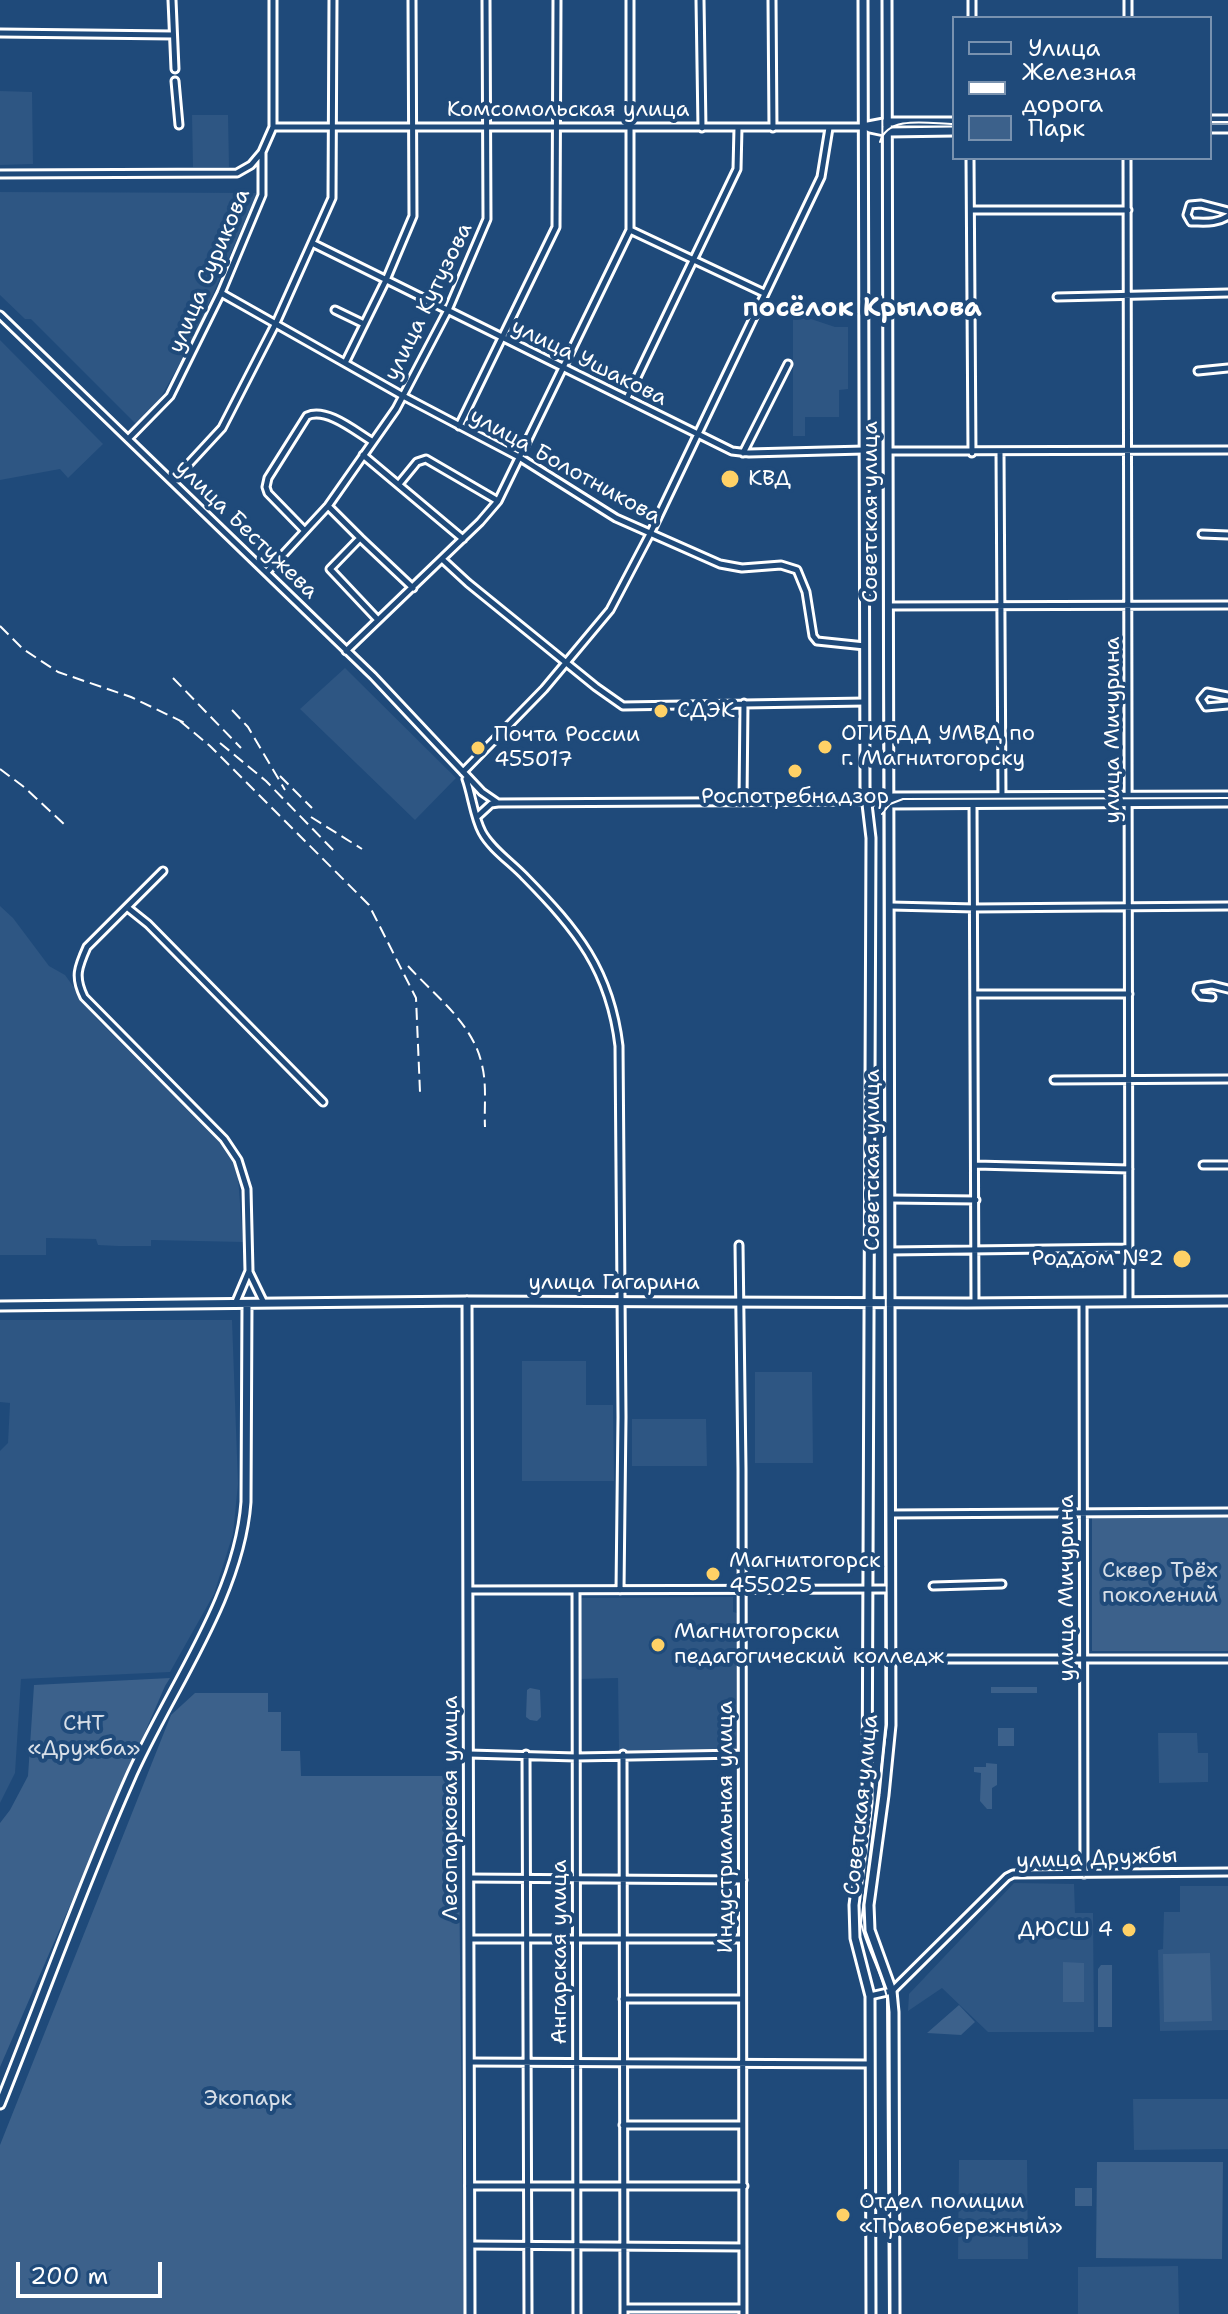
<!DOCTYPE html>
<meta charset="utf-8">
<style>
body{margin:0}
#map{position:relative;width:1228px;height:2314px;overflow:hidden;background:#1f4a7a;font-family:"Shantell Sans",sans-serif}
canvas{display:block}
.legend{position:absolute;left:952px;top:16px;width:260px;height:144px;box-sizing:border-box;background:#1f4a7a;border:2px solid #7992af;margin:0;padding:10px 14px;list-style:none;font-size:24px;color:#fff}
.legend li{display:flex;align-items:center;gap:16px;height:40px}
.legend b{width:40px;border:2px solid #7992af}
.scale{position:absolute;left:16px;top:2262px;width:146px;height:36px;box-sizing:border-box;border:4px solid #fff;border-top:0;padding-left:10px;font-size:24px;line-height:28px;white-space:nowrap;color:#fff;-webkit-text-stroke:6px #1f4a7a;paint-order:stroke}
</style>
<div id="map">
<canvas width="1228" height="2314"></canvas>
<ul class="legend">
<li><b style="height:10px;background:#1f4a7a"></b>Улица</li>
<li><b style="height:10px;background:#fff"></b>Железная дорога</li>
<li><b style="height:22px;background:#3c618b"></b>Парк</li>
</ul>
<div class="scale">200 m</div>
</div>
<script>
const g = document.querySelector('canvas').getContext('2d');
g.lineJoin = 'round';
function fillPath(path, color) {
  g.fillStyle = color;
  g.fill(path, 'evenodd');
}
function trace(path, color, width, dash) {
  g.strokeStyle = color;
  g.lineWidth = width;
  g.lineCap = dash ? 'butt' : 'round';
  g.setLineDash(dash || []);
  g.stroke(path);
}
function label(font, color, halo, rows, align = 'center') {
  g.font = font + ' "Shantell Sans",sans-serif';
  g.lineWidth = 8;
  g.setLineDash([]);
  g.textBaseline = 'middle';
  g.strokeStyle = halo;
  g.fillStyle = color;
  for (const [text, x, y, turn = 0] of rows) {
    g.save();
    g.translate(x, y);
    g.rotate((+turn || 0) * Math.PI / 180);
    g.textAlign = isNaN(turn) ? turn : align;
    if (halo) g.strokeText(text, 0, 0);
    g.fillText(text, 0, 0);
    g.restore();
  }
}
const built = new Path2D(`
 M0,91L32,92L33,164L0,165Z
 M192,115H228L229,167H193Z
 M0,192L257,193L193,340L158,402L136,424L31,319H25L0,295Z
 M793,313L835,327H848V389L839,390V417H805V436H793Z
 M0,340L103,444L68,478L60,469L0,480Z
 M345,668L456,778L415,820L300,709Z
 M0,906L13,918L49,966L65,975L96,1018L213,1133L237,1164L243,1242L151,1240V1246H118L98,1245L96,1239L46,1238V1255H0Z
 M0,1320H232L238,1484L233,1534L214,1594L170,1672L21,1679L15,1773L0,1803V1451L8,1443L10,1403L0,1402Z
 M522,1361H586V1405H613L614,1481H522Z
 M755,1372H812L813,1463H755Z
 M632,1419H706L707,1466H632Z
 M733,1597V1612L737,1613L739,1750L619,1752L618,1678L579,1679L578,1598Z
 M1158,1733H1197L1198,1753H1208V1782L1159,1783Z
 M1014,1883L1074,1884L1075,1913H1093L1094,2032H988L942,1988L908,2011L909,1994Z
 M1180,1886H1228V2030L1160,2031L1158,1950L1163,1949L1164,1912H1180Z
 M1133,2099H1228V2149L1134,2150Z
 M959,2160H1027L1028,2259H958Z
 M1178,2266L1179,2314H1078V2267Z`);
const green = new Path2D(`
 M1092,1516H1228V1651H1092Z
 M170,1678L165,1686L0,2067V1823L10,1810L28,1776L34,1685Z
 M991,1687H1037V1693H991Z
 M530,1688L540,1690L541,1717L537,1721L530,1720L526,1717L527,1690Z
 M195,1693H268V1712H281V1751H300L301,1776H458L464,2314H0V2145L171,1715Z
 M998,1728H1014V1746H998Z
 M986,1763L997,1764V1785L992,1788V1809H987L980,1801L981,1773L974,1772V1767H986Z
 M1210,1953L1212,2021L1164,2022L1163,1954Z
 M1063,1962L1084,1963V2002H1063Z
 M1101,1965H1112V2027H1098V1969Z
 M959,2005L975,2022L961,2035L927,2033Z
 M1097,2162H1223L1222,2259L1096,2258Z
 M1075,2188H1092V2206H1075Z`);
const minor = new Path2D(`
 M172,0L175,69
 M700,0L702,128
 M772,0L773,128
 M972,18V0
 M1128,18V0
 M0,33L173,35
 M175,81L179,125
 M273,127H863
 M970,158L972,453
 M1127,158L1129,1301
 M0,174L237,173L251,165L262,152
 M971,210H1128
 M1228,211L1201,204L1190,205L1187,215L1191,222C1205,222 1216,224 1228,216
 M630,230L764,293
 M314,244L732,451L749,453L864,450
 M221,293L403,396L519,457L616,518L720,564L742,568L781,565L797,570L806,592L813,636L817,641L865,646
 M1057,297L1228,293
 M335,310L364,324
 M0,315L373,676L482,792L498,803L867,801
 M345,363L386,280L413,216L412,0
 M1198,371L1228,368
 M627,398L737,169L738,128
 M459,426L556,227L557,0
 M128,439L170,396L221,293L262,195V152L273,127V0
 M889,451L1228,450
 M1000,452L1002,797
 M743,453L788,364
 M363,455L463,539
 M173,481L222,428L276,323L332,198L333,0
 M399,484L417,462L426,459L498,501
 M328,506L360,538L330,569L378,620
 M304,530L268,493L266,487L268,478L307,416C327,407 356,432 373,442
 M1202,534L1228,535
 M360,538L413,588
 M442,559L468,583L596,687L623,706L865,702
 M267,572L328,506L396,409L448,310L487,219L486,0
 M890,606L1228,605
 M346,651L480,522L498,501L630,230V0
 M1228,696L1207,692L1201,699L1206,707L1228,705
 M463,772L544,689L610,610L650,534L821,177L829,128
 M466,779C472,796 474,817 482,832C491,849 512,863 525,877C577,930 610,970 619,1046L622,1417L620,1590
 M743,802L744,703
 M973,803L975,1303
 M478,816L491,804L498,803
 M163,871L87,947C78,967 74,977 84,997L224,1139L238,1160L247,1189L249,1271L235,1304
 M891,906L975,908L1228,906
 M128,908L148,924L323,1102
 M975,994H1129
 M1212,997L1201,996L1197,991L1198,987L1212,985L1228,989
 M1054,1080L1228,1079
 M976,1165L1129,1169
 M1203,1165H1228
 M890,1199L976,1200
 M739,1245L742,1469L743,2314
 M890,1251L1129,1248
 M249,1272L264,1303
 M1083,1302L1084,1874
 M891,1514L1228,1512
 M933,1586L1002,1584
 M468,1590L891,1589
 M576,1590L577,2314
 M891,1659H1228
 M469,1754L576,1757L742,1754
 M526,1754L528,2314
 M623,1754L624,2314
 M469,1878L743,1880
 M469,1939H742
 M870,1996L892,1991L1007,1877L1013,1874L1228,1872
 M623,1999H742
 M469,2062L869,2064
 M623,2125H742
 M469,2186H744
 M470,2245L743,2247
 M624,2308H743`);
const major = new Path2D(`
 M863,0L865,787L871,838L867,1803L854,1905L855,1938L870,1996L871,2314
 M887,0L891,1725L884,1795L869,1905L870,1930L892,1991L894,2012L895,2314
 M1210,120H1228
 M863,127L889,122H954
 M870,128L889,132L954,131
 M1210,128H1228
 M867,801L894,797L1228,796
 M889,804L1228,802
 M467,1301L470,2314
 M0,1306L467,1301L967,1303L1228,1301
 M0,2104C43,1997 82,1887 129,1781C167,1693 239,1599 246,1502L247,1304`);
const tram = new Path2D(`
 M882,0L887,1724L861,1923C867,1949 882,1972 887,1998L889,2314
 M1210,122H1228
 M880,142C888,114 931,124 954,124
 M882,814L890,804L903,799L1228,798`);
const rail = new Path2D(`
 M0,626L23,649L58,672L131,697L189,725
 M173,678L241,748
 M232,710L248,727L285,790
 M180,721L210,746L369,905L416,998L420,1092
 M220,743L266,781L336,853
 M0,769L24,787L64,824
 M280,776L312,808
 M311,817L362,849
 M408,966C435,996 473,1023 482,1065C487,1085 484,1107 485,1127`);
const markers = [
 [730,479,10,"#ffd166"],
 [661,711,8,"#ffd166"],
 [825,747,8,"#ffd166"],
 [478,748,8,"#ffd166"],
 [795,771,8,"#ffd166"],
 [1182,1259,10,"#ffd166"],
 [713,1574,8,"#ffd166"],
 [658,1645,8,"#ffd166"],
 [1129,1930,8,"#ffd166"],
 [843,2215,8,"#ffd166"]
];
const streetNames = [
 ["Комсомольская улица",568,110],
 ["улица Сурикова",210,271,-67],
 ["улица Кутузова",429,302,-64],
 ["улица Ушакова",589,363,26],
 ["улица Болотникова",565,467,29],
 ["Советская улица",871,512,-90],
 ["улица Бестужева",246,530,44],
 ["улица Мичурина",1113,730,-90],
 ["Советская улица",873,1160,-90],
 ["улица Гагарина",614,1283],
 ["улица Мичурина",1067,1588,-90],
 ["Советская улица",862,1805,-84],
 ["Лесопарковая улица",451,1808,-90],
 ["Индустриальная улица",726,1827,-90],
 ["улица Дружбы",1097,1859,-2],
 ["Ангарская улица",560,1952,-90]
];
const poiNames = [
 ["КВД",748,479],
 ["СДЭК",677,711],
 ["ОГИБДД УМВД по",841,734],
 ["г. Магнитогорску",841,759],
 ["Почта России",494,735],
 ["455017",494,760],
 ["Роспотребнадзор",795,797,"center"],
 ["Роддом №2",1164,1259,"right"],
 ["Магнитогорск",729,1561],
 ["455025",729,1586],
 ["Магнитогорски",674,1632],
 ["педагогический колледж",674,1657],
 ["ДЮСШ 4",1113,1930,"right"],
 ["Отдел полиции",859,2202],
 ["«Правобережный»",859,2227]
];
const parkNames = [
 ["Сквер Трёх",1160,1571],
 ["поколений",1160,1596],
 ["СНТ",84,1724],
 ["«Дружба»",84,1749],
 ["Экопарк",248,2099]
];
const quarterNames = [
 ["посёлок Крылова",862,309]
];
fillPath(built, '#2e5683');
fillPath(green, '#3c618b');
trace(minor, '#fff', 11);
trace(major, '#fff', 13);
trace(minor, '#1f4a7a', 5);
trace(major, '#1f4a7a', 7);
trace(tram, '#fff', 2);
trace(rail, '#fff', 2, [12, 6]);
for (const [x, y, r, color] of markers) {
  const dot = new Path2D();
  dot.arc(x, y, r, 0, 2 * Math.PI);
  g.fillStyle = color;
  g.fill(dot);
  trace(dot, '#1f4a7a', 3);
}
label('22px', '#fff', '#1f4a7a', streetNames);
label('22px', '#fff', '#1f4a7a', poiNames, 'left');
label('22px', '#d8dfe8', '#1f4a7a', parkNames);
label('bold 26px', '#fff', '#1f4a7a', quarterNames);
</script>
